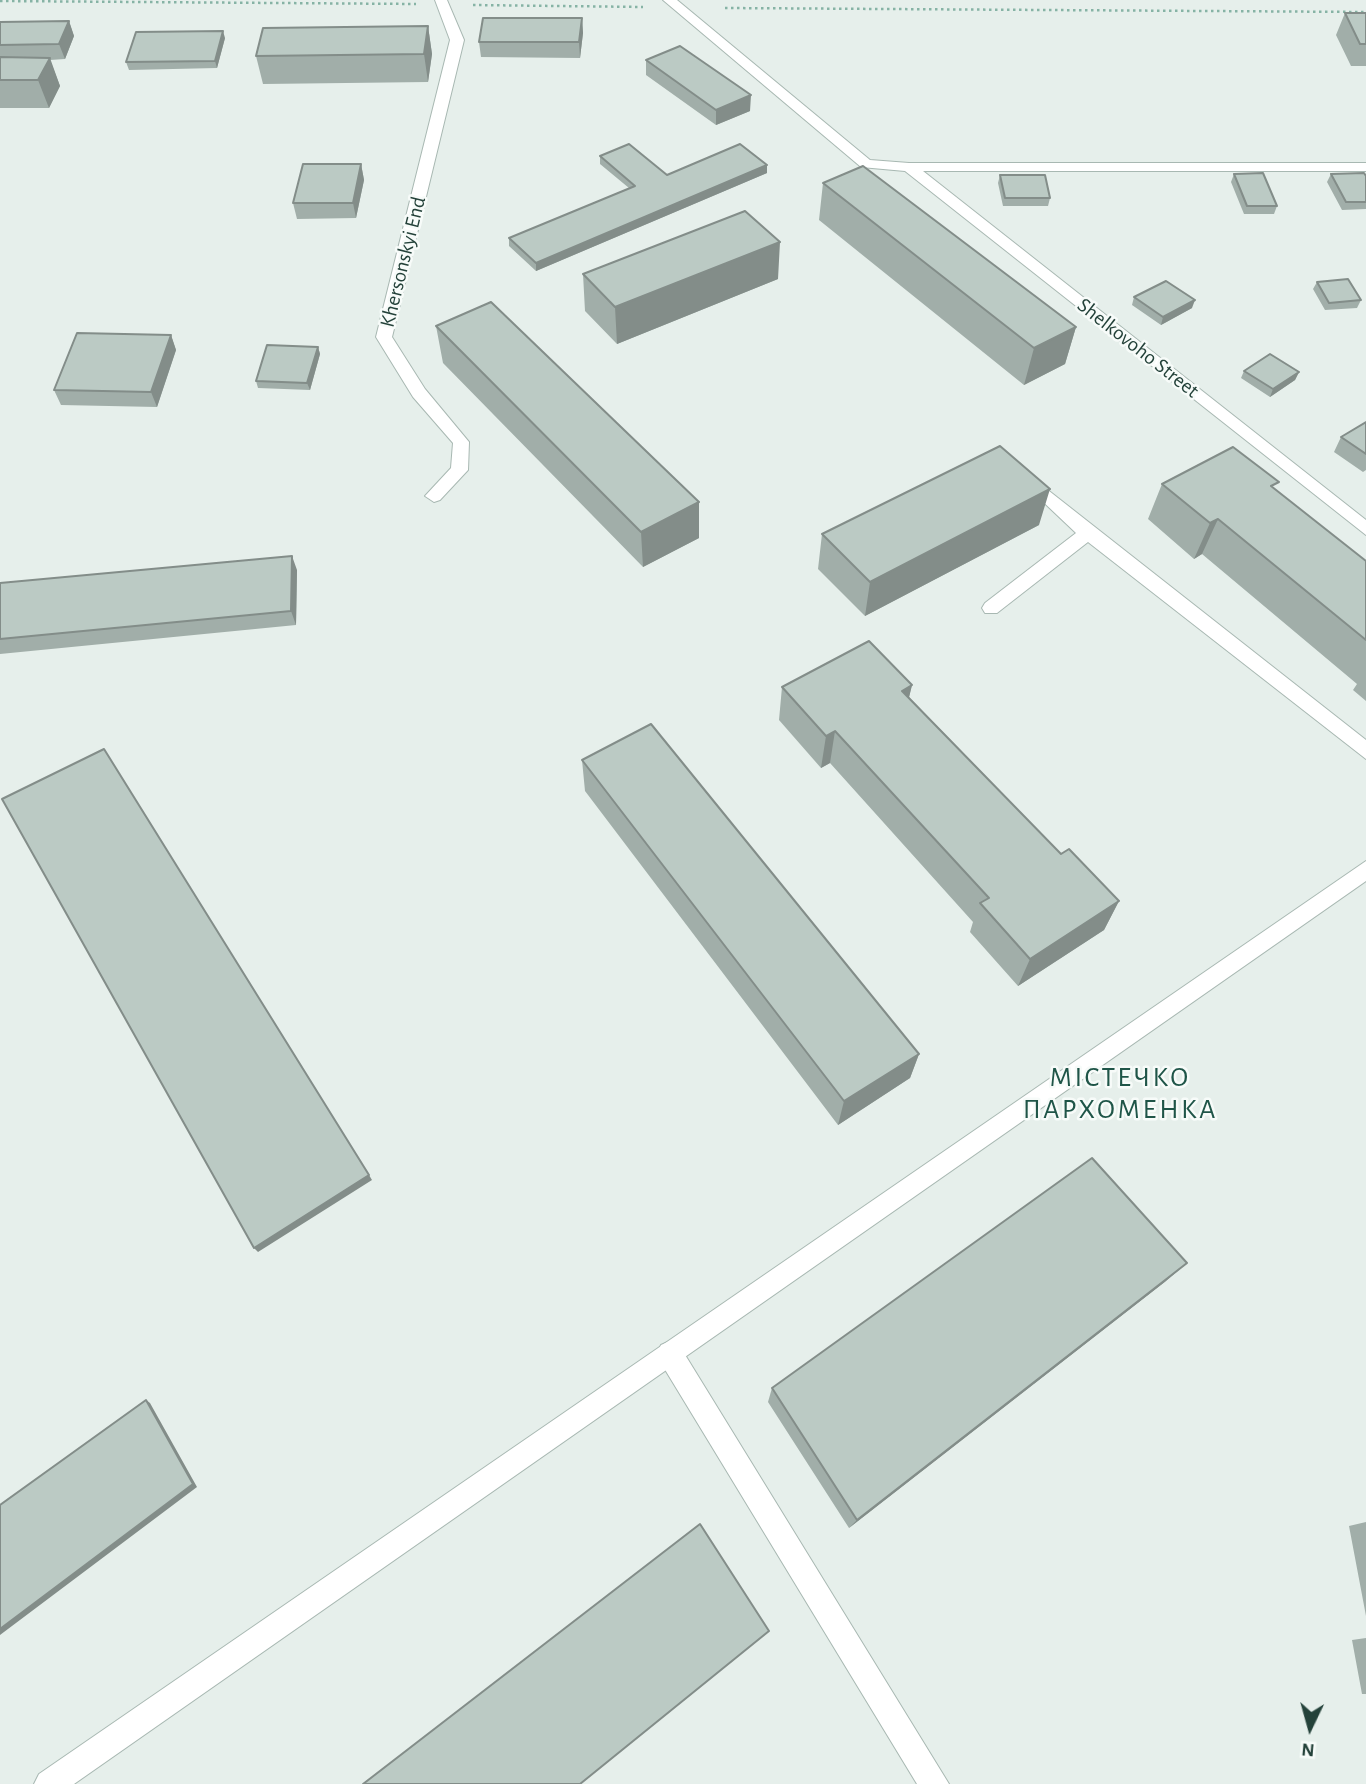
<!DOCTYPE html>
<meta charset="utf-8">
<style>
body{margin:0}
#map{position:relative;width:1366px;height:1784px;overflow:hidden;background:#e6efeb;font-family:"Alegreya Sans",sans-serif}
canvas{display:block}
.north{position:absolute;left:1275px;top:1693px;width:70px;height:70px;-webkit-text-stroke:5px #f7fbf9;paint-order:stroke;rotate:185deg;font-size:19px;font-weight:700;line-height:28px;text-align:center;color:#24423a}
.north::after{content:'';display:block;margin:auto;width:24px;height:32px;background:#24423a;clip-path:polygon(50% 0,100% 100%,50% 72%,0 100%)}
</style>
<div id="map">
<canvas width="1366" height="1784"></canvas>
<div class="north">N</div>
</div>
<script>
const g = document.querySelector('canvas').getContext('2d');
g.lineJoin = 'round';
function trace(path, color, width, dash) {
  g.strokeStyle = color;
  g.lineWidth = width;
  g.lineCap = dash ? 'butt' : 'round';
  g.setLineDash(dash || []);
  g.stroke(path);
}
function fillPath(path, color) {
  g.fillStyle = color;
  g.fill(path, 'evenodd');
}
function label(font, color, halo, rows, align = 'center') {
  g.font = font + ' "Alegreya Sans",sans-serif';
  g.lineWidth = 5;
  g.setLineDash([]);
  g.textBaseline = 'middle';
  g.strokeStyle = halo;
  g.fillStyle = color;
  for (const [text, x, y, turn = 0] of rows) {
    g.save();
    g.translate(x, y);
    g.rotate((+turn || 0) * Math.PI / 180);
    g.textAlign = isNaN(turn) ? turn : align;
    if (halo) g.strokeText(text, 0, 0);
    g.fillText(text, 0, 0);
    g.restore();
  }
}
const path = new Path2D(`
 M0,1L416,4
 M473,5L643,7
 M725,8L1366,12`);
const lane = new Path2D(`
 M1044,487L1366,740V759L1088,542L997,613H985L982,608L985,603L1076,533L1038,497L1035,493L1038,489Z
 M670,1341L679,1345L949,1784H917L661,1363L657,1354L661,1345Z`);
const street = new Path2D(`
 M435,0H447L464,40L392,337L425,389L469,442L468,470L440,500L434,502L425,496L451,468L453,443L413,397L376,337L450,40Z
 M663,0H677L870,160L909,163H1366V171H923L1366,520V535L905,171L861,167Z
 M1366,861V881L74,1784H34L39,1774Z`);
const wall = new Path2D(`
 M1345,13H1366V66H1351L1336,35Z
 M582,18L583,33L580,58L481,57L479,42Z
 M69,21L74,36L65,59L50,60L60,86L49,108H0V22Z
 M428,26L432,54L428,82L263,84L256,56Z
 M225,38L217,68L129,70L126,62Z
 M646,60L750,111L716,125L646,75Z
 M600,156L667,175L767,165V173L536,271L509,246V238L629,188L600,164Z
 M361,164L364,180L356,218L297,219L293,203Z
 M1234,174L1277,206L1274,214H1244L1231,182Z
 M1331,174L1366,176V209L1342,210L1327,182Z
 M1000,175L1050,198L1048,206H1003L998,183Z
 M823,183L1076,327L1065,364L1024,385L819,220Z
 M583,274L778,279L617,344L585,311Z
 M1317,282L1361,300L1357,308L1325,310L1313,289Z
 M1134,297L1192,308L1161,325L1132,305Z
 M436,326L699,538L643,567L443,363Z
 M171,335L176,350L157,407L61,405L54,390Z
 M318,347L320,354L310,390L258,388L256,381Z
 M1244,371L1299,372L1295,380L1270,397L1241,378Z
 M1366,422V470L1363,472L1334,452L1341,437Z
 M1162,484L1275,490L1366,561V701L1353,690L1357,684L1202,554L1194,559L1148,519Z
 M1039,525L865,616L818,569L822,534Z
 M297,570L296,625L0,654V583Z
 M912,685L909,697L1061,854L1119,901L1104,930L1018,986L970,932L973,922L830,763L821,768L779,720L782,687Z
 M582,760L919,1054L910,1078L838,1125L585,791Z
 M1166,1281L849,1528L768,1402L772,1388Z
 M1366,1522V1616L1349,1526Z
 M1366,1638V1694H1362L1352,1640Z`);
const shadedWall = new Path2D(`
 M582,18L583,33L580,58L579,42Z
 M69,21L74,36L65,59L59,44Z
 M428,26L432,54L428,82L424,54Z
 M223,31L225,38L217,68L215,61Z
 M50,58L60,86L49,108L38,80Z
 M751,95L750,111L716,125V110Z
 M361,164L364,180L356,218L353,203Z
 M767,165V173L536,271V263Z
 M780,242L778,279L617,344L615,307Z
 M1195,300L1192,308L1161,325L1163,317Z
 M1076,327L1065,364L1024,385L1034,348Z
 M171,335L176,350L157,407L151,392Z
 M318,347L320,354L310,390L307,383Z
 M1299,372L1295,380L1270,397L1273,389Z
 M1050,489L1039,525L865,616L870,582Z
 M699,502V538L643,567L641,532Z
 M1218,519L1202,554L1194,559L1210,523Z
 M292,556L297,570L296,625L291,611Z
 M912,685L904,718L902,691Z
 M835,731L830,763L821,768L826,736Z
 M1119,901L1104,930L1018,986L1030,959Z
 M919,1054L910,1078L838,1125L844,1101Z
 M369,1175L372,1180L258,1252L254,1248Z
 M1187,1263L1166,1281L849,1528L857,1520Z
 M146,1400L150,1403L197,1487L0,1635V1629Z`);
const building = new Path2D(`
 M1345,13H1366V44H1360Z
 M483,18H582L579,42H479Z
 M69,21L59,44L0,45V22Z
 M428,26L424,54L256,56L263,28Z
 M223,31L215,61L126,62L136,32Z
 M680,46L751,95L716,110L646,60Z
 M0,57L50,58L38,80H0Z
 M629,144L667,175L740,144L767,165L536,263L509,238L635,186L600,156Z
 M303,164H361L353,203H293Z
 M863,166L1076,327L1034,348L823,183Z
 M1263,173L1277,206H1247L1234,174Z
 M1364,173L1366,176V202H1346L1331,174Z
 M1000,175H1045L1050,198H1005Z
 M745,211L780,242L615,307L583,274Z
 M1348,279L1361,300L1329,303L1317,282Z
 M1166,281L1195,300L1163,317L1134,297Z
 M491,302L699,502L641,532L436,326Z
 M77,333L171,335L151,392L54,390Z
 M267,345L318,347L307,383L256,381Z
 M1270,354L1299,372L1273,389L1244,371Z
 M1366,422V454L1341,437Z
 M1000,446L1050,489L870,582L822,534Z
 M1233,447L1279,482L1271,486L1366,561V640L1218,519L1210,523L1162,484Z
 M292,556L291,611L0,639V583Z
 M869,641L912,685L902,691L1061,854L1069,849L1119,901L1030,959L980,903L989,898L835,731L826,736L782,687Z
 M651,724L919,1054L844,1101L582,760Z
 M104,749L369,1175L254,1248L2,799Z
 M1092,1158L1187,1263L857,1520L772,1388Z
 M146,1400L193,1484L0,1629V1505Z
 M700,1524L769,1631L580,1784H363Z`);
const farStreetnames = [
 ["Khersonskyi End",403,262,-76],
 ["Shelkovoho Street",1138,348,38]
];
const quarterNames = [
 ["МІСТЕЧКО",1120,1078],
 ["ПАРХОМЕНКА",1120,1110]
];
trace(lane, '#a8b8b2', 2);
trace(street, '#a8b8b2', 2);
trace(path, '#86b3a5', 2.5, [2.5, 3.5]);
fillPath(lane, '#fff');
fillPath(street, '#fff');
fillPath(wall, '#a1aea9');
fillPath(shadedWall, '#838d89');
fillPath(building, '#bbcac4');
trace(building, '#838d89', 2);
label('21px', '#24423a', '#f7fbf9', farStreetnames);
g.letterSpacing = '2px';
label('28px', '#1f5548', '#f7fbf9', quarterNames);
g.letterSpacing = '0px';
</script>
